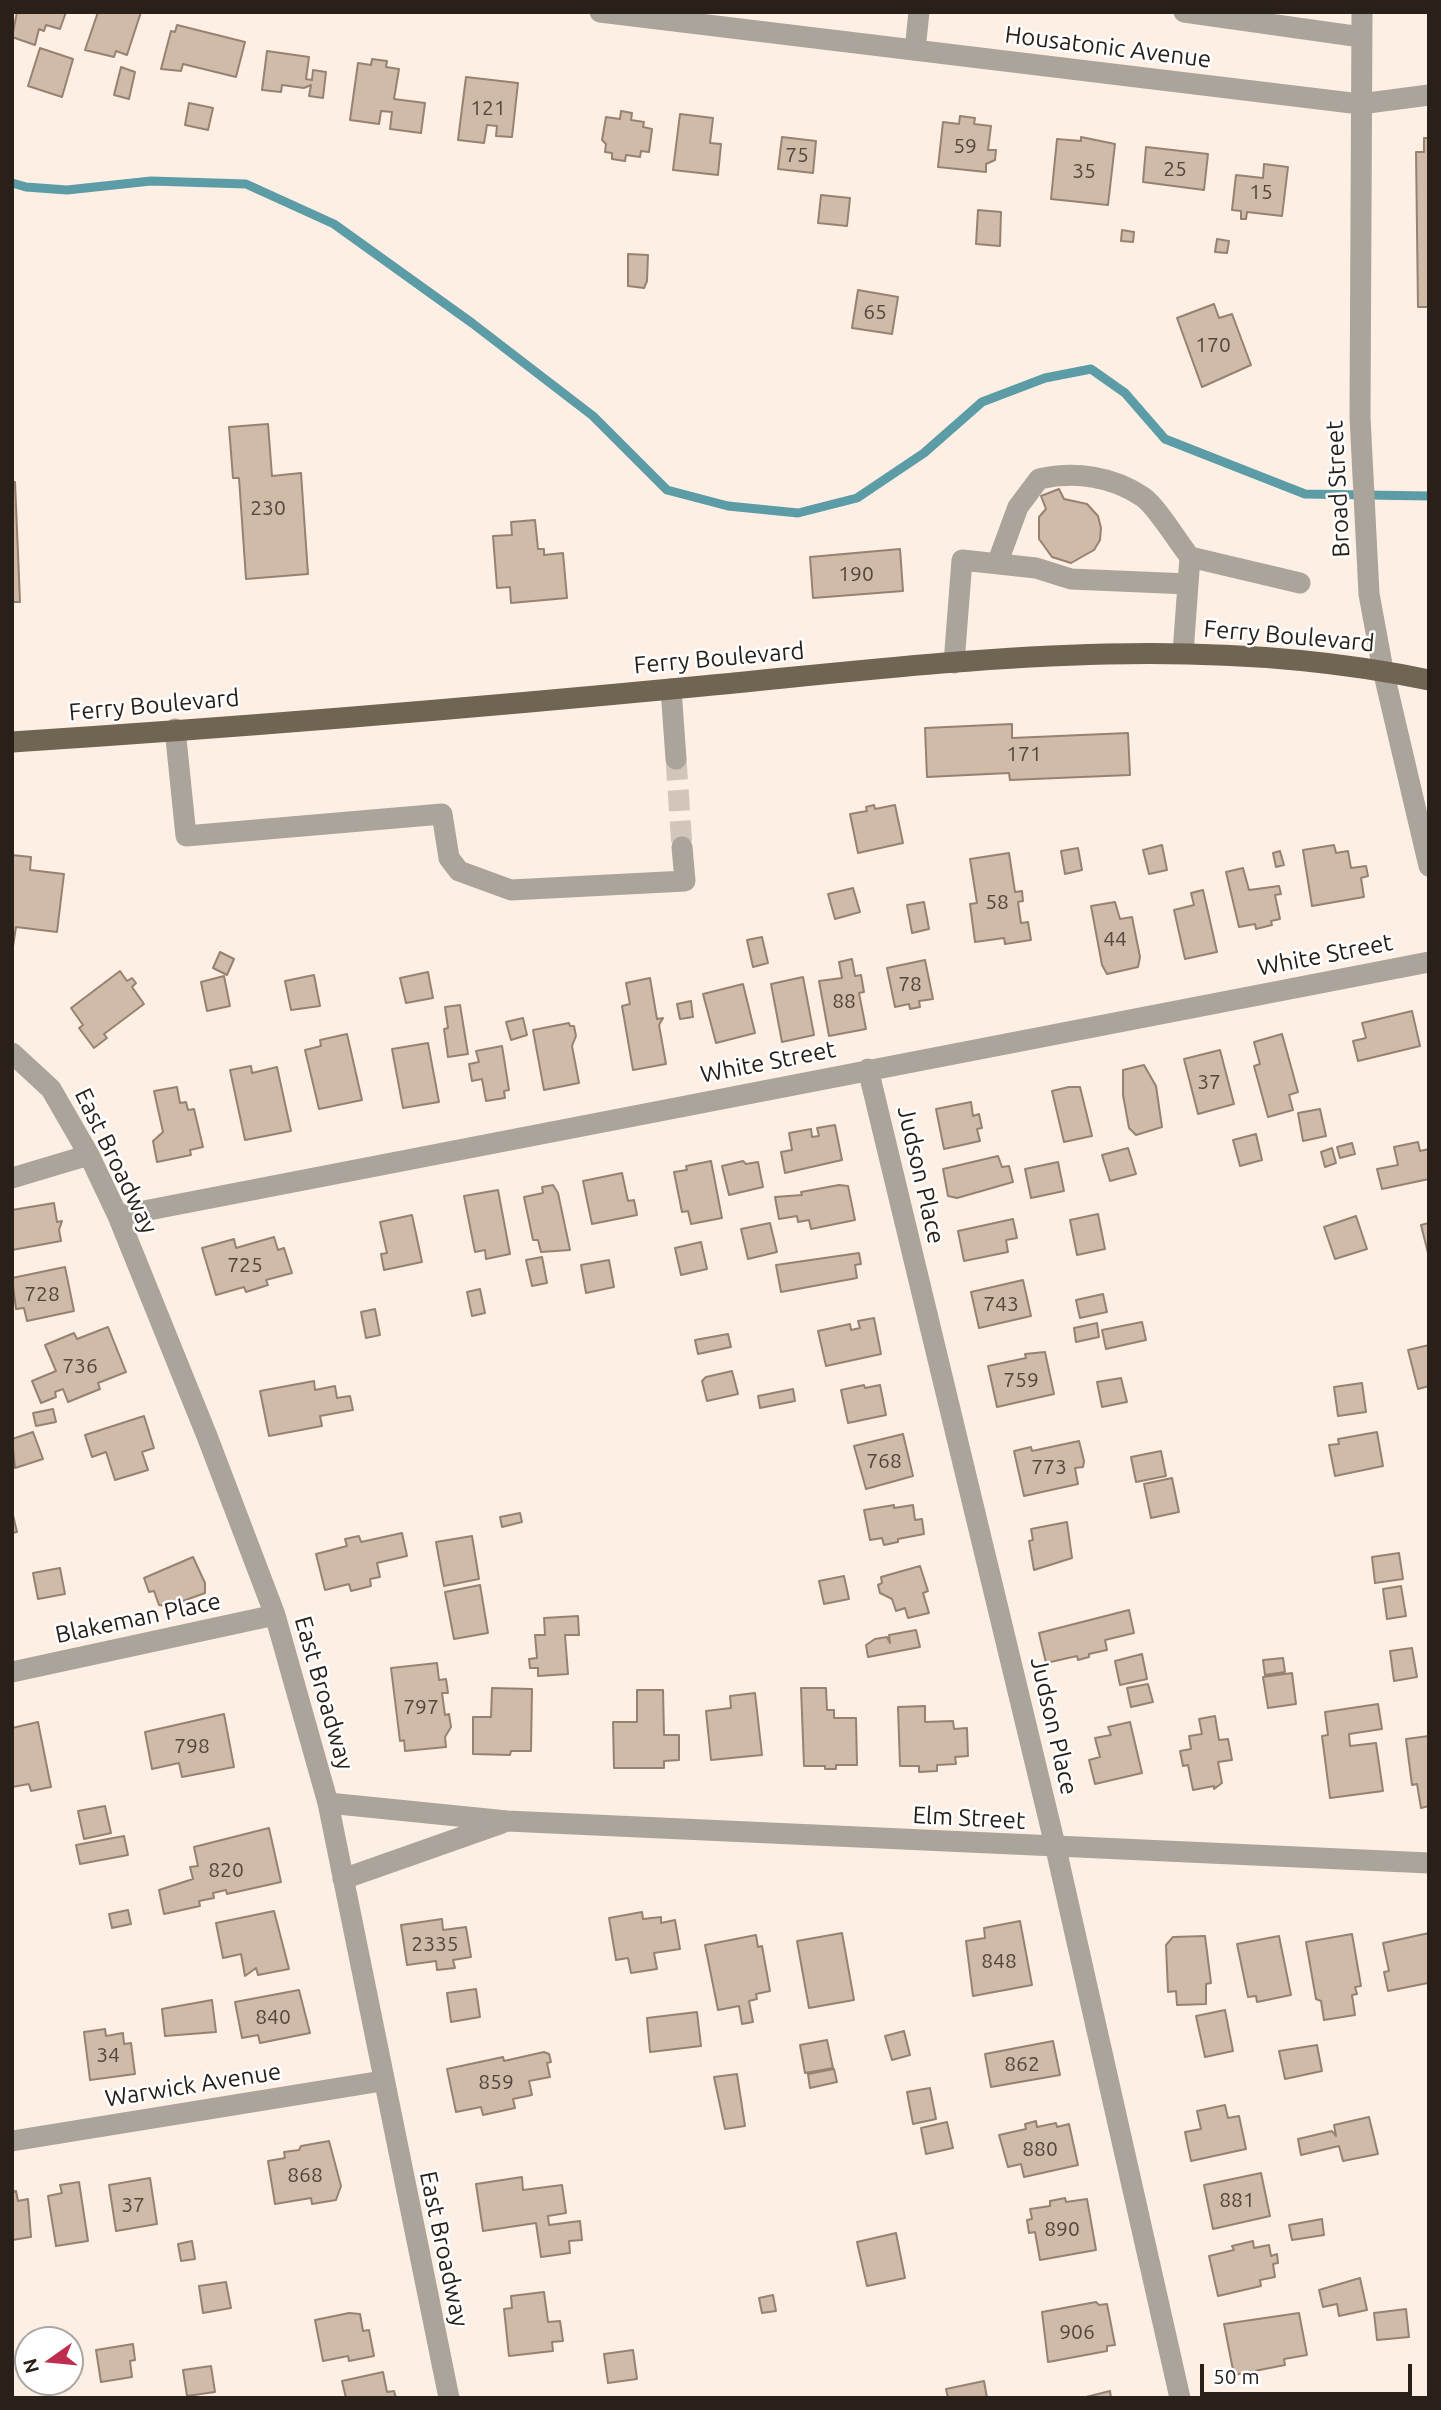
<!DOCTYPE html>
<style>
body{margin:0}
#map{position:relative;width:1441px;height:2410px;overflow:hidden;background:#fdefe4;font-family:Ubuntu,sans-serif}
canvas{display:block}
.frame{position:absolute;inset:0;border:14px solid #282019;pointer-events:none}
.north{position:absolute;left:14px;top:2326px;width:70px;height:70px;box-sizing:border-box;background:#fff;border:2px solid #a9a6a3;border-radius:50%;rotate:255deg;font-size:19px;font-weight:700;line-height:28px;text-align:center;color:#282019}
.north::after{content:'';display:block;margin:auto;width:24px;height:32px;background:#be2d4d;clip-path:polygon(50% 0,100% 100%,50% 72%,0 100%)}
.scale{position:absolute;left:1200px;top:2364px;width:212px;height:32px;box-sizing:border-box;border:4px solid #282019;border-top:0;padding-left:9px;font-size:21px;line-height:24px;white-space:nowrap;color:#282019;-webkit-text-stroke:5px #fff;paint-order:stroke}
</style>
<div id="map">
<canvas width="1441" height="2410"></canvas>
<div class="frame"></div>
<div class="north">N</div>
<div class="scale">50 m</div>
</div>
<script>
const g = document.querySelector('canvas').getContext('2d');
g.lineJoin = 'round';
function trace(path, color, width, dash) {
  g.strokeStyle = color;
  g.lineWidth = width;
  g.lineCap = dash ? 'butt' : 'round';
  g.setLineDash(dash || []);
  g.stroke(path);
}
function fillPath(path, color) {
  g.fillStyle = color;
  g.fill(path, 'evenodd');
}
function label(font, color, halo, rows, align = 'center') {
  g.font = font + ' Ubuntu,sans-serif';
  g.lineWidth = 5;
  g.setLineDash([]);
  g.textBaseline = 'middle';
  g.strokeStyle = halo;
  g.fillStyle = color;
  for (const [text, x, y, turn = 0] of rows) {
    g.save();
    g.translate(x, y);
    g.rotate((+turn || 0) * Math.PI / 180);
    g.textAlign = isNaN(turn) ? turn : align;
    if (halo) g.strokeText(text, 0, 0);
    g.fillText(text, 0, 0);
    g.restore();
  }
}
const stream = new Path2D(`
 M12,183L26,187L67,190L151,181L246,184L334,224L472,323L593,416L667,490L728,506L798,513L857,498L924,453L982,402L1045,378L1091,369L1125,393L1165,439L1305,494L1429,496`);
const building = new Path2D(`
 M17,12H66L60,29L46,25L44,31L39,29L35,45L12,37Z
 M98,12H141L127,55L116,51L114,57L85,50Z
 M177,25L245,42L236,77L183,64L181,71L161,69L171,31L175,32Z
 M40,48L73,59L62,97L28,86Z
 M267,51L309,57L306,79L312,80L313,70L326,72L323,98L309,96L311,85L304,88L282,85L281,92L262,90Z
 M372,59L387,61L386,67L399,69L394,99L425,103L421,133L390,129L392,112L381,111L379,124L350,120L358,63L371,65Z
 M121,67L135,72L129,99L114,95Z
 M466,77L518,83L512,137L496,136L497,126L487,125L484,143L458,140Z
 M189,103L213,108L208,130L185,125Z
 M621,111L632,113L631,120L644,122L643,127L652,129L649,152L641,151L640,157L626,155L625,161L612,159V153L605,152L606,144L602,140L606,117L620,119Z
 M680,114L713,118L710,143L721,144L718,175L673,170Z
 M960,116L975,118L974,124L991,126L988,150H996L995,160L986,164V172L938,167L943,122L959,124Z
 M782,137L816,141L813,173L778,169Z
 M1081,137L1115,144L1108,205L1051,199L1057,139L1081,141Z
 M1424,138H1429V307H1418L1416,152H1424Z
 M1146,147L1208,154L1204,190L1143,182Z
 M1264,164L1288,167L1282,216L1247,212L1246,219H1241V211L1232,210L1236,175L1263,178Z
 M821,195L850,198L847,226L818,223Z
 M978,210L1001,212L1000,246L976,244Z
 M1122,230L1134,232L1133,242L1121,241Z
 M1217,239L1229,241L1227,253L1215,252Z
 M628,254L648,255L647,281L644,288L628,286Z
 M858,290L898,297L892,334L852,328Z
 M1214,304L1219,318L1232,314L1251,365L1202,387L1177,318Z
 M268,424L272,476L301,473L308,574L246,579L239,478H233L229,427Z
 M12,482H15L20,602H12Z
 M1059,489L1064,499L1087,504L1098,516L1101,528L1100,540L1094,550L1071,563L1052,557L1039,539V517L1046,509L1041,496Z
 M535,520L538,549H544V555L563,553L567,598L511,603L510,587L497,588L493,536L512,535L511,522Z
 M900,549L903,591L813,598L810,557Z
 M1012,724V738L1128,733L1130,775L1010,780L1009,773L927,777L925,728Z
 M874,805L875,809L895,805L903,843L858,853L850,814L867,811L866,807Z
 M1162,845L1167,870L1149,874L1143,850Z
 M1334,845L1336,853L1348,851L1351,868L1366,866L1368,876L1361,878L1364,897L1312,906L1303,850Z
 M1078,848L1082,870L1065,874L1061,851Z
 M1280,851L1284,865L1276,867L1273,853Z
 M1009,853L1015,892L1022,891L1023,901L1018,902L1021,923L1028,922L1031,940L1005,944L1004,938L975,942L970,904L977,903L970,859Z
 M12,855L31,857L30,870L64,874L57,932L16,927L13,946Z
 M1243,868L1249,890L1279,886L1281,894L1275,895L1280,919L1271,921L1272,925L1256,929L1255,924L1239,927L1226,872Z
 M853,888L860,912L835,919L828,894Z
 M1203,890L1217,952L1185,959L1174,910L1194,905L1191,893Z
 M924,902L929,929L912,933L907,905Z
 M1115,902L1120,919L1132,917L1140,957L1138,967L1107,974L1102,965L1091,906Z
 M762,937L768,963L753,967L747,940Z
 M220,952L234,959L227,975L213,968Z
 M852,959L855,976L861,975L864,992L859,993L866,1029L829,1036L819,981L842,978L839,962Z
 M925,960L933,999L919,1001L920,1007L910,1009L909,1004L895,1007L887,968Z
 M120,971L127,981L132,978L136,983L132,987L144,1004L104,1034L107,1038L94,1048L79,1028L83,1025L71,1008Z
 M428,972L433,998L406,1003L400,978Z
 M314,975L320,1006L291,1010L285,981Z
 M224,976L230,1006L207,1011L201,982Z
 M803,977L814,1035L782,1042L771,984Z
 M650,978L657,1019L663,1018L659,1025L666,1064L633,1070L622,1006L630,1004L626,983Z
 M743,984L755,1033L716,1043L703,994Z
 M691,1001L693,1017L680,1019L677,1004Z
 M460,1005L468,1054L448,1057L444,1029L448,1028L445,1007Z
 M1412,1011L1420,1046L1358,1061L1353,1041L1366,1038L1362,1023Z
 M523,1018L527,1035L511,1040L506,1022Z
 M569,1023L570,1026H574L576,1036L572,1046L579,1083L544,1090L533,1030Z
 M347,1034L362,1100L319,1109L305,1050L321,1046L320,1040Z
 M1282,1034L1298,1092L1289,1095L1293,1110L1268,1117L1254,1066L1260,1064L1254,1042Z
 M428,1043L439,1102L403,1108L392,1049Z
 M502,1046L509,1090L504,1091L505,1098L486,1101L482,1079L472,1081L469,1064L479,1062L476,1051Z
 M1220,1050L1234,1104L1198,1114L1184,1059Z
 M1144,1065L1156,1086L1162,1127L1136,1135L1129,1128L1123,1095V1070Z
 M251,1066L252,1073L277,1067L291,1131L245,1140L230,1070Z
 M177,1087L180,1103L186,1102L188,1110L194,1109L203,1147L190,1150L191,1155L157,1162L153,1141L163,1132L154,1091Z
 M1069,1087H1080L1092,1136L1064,1142L1052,1091Z
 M971,1102L973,1116L979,1114L982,1128L977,1129L980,1141L944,1149L936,1109Z
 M1320,1109L1326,1136L1303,1141L1298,1113Z
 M835,1125L842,1160L785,1173L781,1152L792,1150L789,1133L811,1129L812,1137L819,1136L817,1128Z
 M1256,1134L1262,1160L1240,1166L1233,1140Z
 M1418,1142L1420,1151L1429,1149V1179L1382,1189L1377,1169L1398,1165L1394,1147Z
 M1352,1143L1355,1154L1340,1158L1337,1147Z
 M1128,1148L1136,1174L1110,1181L1102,1155Z
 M1332,1148L1336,1163L1325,1167L1321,1152Z
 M998,1156L1002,1167L1009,1166L1013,1182L957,1198L948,1196L943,1169Z
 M711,1161L722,1218L691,1224L688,1211L682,1212L674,1172L687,1170L686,1166Z
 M743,1161L746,1164L758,1162L763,1187L729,1195L722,1166Z
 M1058,1162L1064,1191L1031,1198L1025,1169Z
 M622,1173L628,1201L634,1200L637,1215L592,1224L583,1181Z
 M553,1185L558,1193L570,1250L541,1252L538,1240H533L524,1197L543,1193L542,1187Z
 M839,1185L848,1186L855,1220L811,1229L809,1220L798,1222L797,1216L779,1219L775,1197L802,1195L801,1192Z
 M498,1190L510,1254L486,1259L485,1250L475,1252L464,1196Z
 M54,1203L57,1222L62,1221L59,1230L61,1241L12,1250V1210Z
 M1098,1214L1105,1249L1077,1255L1070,1220Z
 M412,1215L422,1262L384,1270L381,1254L387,1253L380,1222Z
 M1356,1216L1367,1249L1335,1259L1324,1227Z
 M1013,1219L1017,1238L1006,1240L1008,1252L964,1261L958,1231Z
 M770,1223L777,1252L748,1259L741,1229Z
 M1429,1223V1257L1421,1225Z
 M274,1237L278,1250L284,1248L292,1273L266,1280L268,1285L246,1292L244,1287L216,1295L202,1248L234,1239L236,1248Z
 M701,1242L707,1269L681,1275L675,1248Z
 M859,1253L861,1264L855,1265L857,1278L781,1292L776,1265Z
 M542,1257L547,1283L532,1286L526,1260Z
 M609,1260L614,1287L586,1293L581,1265Z
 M65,1267L74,1311L27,1321L24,1308L16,1309L12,1278Z
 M1023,1280L1031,1316L979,1328L971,1292Z
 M480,1289L485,1313L472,1316L467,1292Z
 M1103,1294L1107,1312L1080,1318L1076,1300Z
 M375,1309L380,1335L366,1338L361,1312Z
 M874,1318L881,1354L826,1366L818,1331L850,1324L851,1330L860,1328L858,1321Z
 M1142,1322L1146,1340L1106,1349L1102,1330Z
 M1097,1323L1099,1337L1076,1342L1074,1328Z
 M108,1327L126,1372L98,1383L100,1389L68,1402L63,1389L55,1392L56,1397L41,1403L32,1381L56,1371L45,1345L74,1333L77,1339Z
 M728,1334L731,1347L698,1354L695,1340Z
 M1429,1345V1386L1418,1389L1408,1350Z
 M1045,1352L1054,1394L997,1407L988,1366L1026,1358L1025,1354Z
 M732,1371L738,1394L707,1401L702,1381L706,1377Z
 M1121,1378L1127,1402L1102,1407L1097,1382Z
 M314,1381L315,1390L335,1386L337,1398L350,1396L353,1410L320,1416L322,1426L269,1436L260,1391Z
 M1362,1383L1366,1412L1338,1416L1334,1387Z
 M864,1385L865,1388L880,1385L886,1415L848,1423L841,1390Z
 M793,1389L795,1401L760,1408L758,1396Z
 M53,1409L56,1422L36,1426L33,1413Z
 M144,1416L154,1448L142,1452L148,1470L115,1480L106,1452L92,1457L85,1435Z
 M33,1432L43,1459L15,1468L12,1439Z
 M1377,1432L1383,1466L1335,1476L1329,1445L1339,1444L1338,1439Z
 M903,1434L913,1476L866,1489L854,1446Z
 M1079,1441L1084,1461L1083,1467L1075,1468L1078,1484L1024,1496L1014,1451L1031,1447L1032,1451Z
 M1161,1451L1166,1476L1136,1482L1131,1457Z
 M1172,1478L1179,1512L1151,1518L1144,1484Z
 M894,1505V1508L913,1505L915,1520L922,1519L924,1534L898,1539V1542L884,1545L882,1538L870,1540L864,1510Z
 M12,1511L17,1532L12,1533Z
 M520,1513L522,1522L502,1527L500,1517Z
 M1067,1522L1072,1558L1034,1570L1029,1541L1033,1540L1031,1529Z
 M402,1533L407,1556L377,1563L380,1577L370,1579L371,1586L351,1591L349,1584L325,1590L316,1554L347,1546L345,1539L359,1536L361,1542Z
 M472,1536L479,1579L444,1586L436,1542Z
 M1399,1553L1403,1579L1375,1583L1372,1557Z
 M193,1557L205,1583V1593L169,1606L159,1605L154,1591L149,1592L144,1578Z
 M920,1566L928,1591L923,1593L929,1613L908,1618L905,1608L896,1611L892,1599L880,1593L878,1585L882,1583L881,1577Z
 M60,1568L65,1594L38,1599L33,1573Z
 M844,1576L849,1599L824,1604L819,1581Z
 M480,1585L488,1633L454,1639L445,1592Z
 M1401,1586L1406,1616L1387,1619L1383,1589Z
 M1129,1610L1134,1633L1105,1640L1107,1650L1089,1654V1657L1078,1660L1077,1656L1046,1663L1039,1633Z
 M578,1616L579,1635H565L568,1674L538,1676V1668H530L529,1659L537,1658L535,1635H545L544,1618Z
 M916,1630L920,1647L868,1657L866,1645L875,1639L887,1637L890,1643L889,1635Z
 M1412,1648L1417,1677L1394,1681L1390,1651Z
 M1142,1654L1147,1679L1120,1685L1115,1661Z
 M1283,1658L1285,1672L1265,1675L1263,1660Z
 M437,1663L439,1680L446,1679L448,1693H442L445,1715L449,1714L451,1727L445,1737L446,1747L405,1751L404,1740L400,1741L391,1668Z
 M1292,1673L1296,1704L1268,1708L1263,1677Z
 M1148,1684L1153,1702L1131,1707L1127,1688Z
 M492,1688L532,1689L531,1751H511L510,1755L473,1754V1717H491Z
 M801,1688H826L827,1710H834V1718H856L857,1765H836V1769H825V1766H804Z
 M637,1690H663L664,1735H679V1760L664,1761V1768H614L613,1722H637Z
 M755,1693L762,1755L711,1760L706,1711L731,1708L730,1696Z
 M1378,1704L1382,1729L1349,1734L1350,1746L1376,1743L1383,1791L1330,1798L1322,1736L1328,1735L1325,1712Z
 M925,1706V1722L953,1721L954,1729L967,1728L968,1756L955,1757L956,1764L937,1765V1771L919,1772V1766H900L898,1707Z
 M224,1714L234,1767L182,1777L179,1763L152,1769L145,1732Z
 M1215,1716L1219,1740L1228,1739L1232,1760L1218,1762L1222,1783L1214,1789V1786L1193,1790L1188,1765L1183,1766L1180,1751L1191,1749L1189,1736L1202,1734L1199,1719Z
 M38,1722L51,1787L31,1791L29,1784L12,1787V1728Z
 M1130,1722L1142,1773L1095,1784L1089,1760L1100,1757L1095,1738L1111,1735L1108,1727Z
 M1429,1736V1806L1421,1808L1417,1784L1412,1785L1406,1739Z
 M105,1806L111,1833L84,1839L78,1811Z
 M269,1828L281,1882L227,1894L226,1890L213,1893L214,1898L199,1901L200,1906L164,1914L159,1890L193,1879L190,1867L198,1866L194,1847Z
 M124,1836L128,1855L80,1864L76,1845Z
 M128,1910L131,1924L112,1928L109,1914Z
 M274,1911L289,1969L258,1975L256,1968L245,1976L241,1954L223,1958L216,1923Z
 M642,1912L643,1919L661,1917V1923L675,1920L680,1949L654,1953L657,1969L631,1973L628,1958L616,1960L609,1918Z
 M442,1919L443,1930L466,1927L471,1957L453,1960L455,1968L437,1970L436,1961L407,1965L401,1925Z
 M1020,1921L1032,1985L973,1996L966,1941L985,1938L984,1928Z
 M842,1933L854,2000L809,2008L797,1941Z
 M1429,1933V1989L1428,1983L1388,1991L1384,1972L1389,1971L1383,1943Z
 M1352,1934L1361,1986L1355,1987L1357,1994L1352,1995L1355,2015L1324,2020L1321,2001L1316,1999L1306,1942Z
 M756,1935L758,1947L762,1946L770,1991L756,1994L757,1999L749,2001L753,2022L742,2024L739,2006L718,2010L705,1945Z
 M1205,1936L1211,1983L1206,1984V2004L1177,2005L1176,1991L1168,1992L1166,1945L1173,1937Z
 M1279,1936L1291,1995L1257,2002L1256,1996L1248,1997L1237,1944Z
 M476,1989L480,2017L451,2022L447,1993Z
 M299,1990L310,2033L260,2043L258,2035L242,2038L235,2002Z
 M212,2000L216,2032L165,2036L162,2009Z
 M1225,2010L1233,2051L1205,2057L1196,2016Z
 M697,2012L701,2046L650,2052L647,2018Z
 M105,2029L106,2036L123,2033L124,2044L131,2043L135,2074L90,2080L84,2032Z
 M904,2031L910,2055L892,2060L885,2036Z
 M827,2040L833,2068L805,2073L800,2045Z
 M1053,2041L1060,2075L991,2087L985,2054Z
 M1317,2045L1322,2071L1285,2079L1279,2051Z
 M544,2052L549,2054L551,2062L547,2063L550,2077L529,2081L532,2095L513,2099L515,2108L483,2115L481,2107L456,2112L447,2069L503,2057L504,2061Z
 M834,2069L837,2082L810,2088L808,2074Z
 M737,2074L745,2126L725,2129L714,2077Z
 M930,2088L936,2119L913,2124L907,2092Z
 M1225,2105L1228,2118L1239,2116L1246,2149L1191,2161L1185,2132L1201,2129L1197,2111Z
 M1369,2117L1378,2154L1343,2161L1339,2146L1301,2155L1298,2139L1332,2131L1336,2136L1334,2125Z
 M1036,2121L1037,2127L1056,2123L1057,2127L1069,2124L1078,2165L1024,2177L1021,2164L1008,2167L999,2135L1026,2129L1025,2124Z
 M947,2122L953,2148L926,2154L921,2128Z
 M329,2141L341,2186L336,2200L312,2204L311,2198L275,2204L268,2161L285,2158L284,2152L299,2150L301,2146Z
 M1261,2173L1270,2216L1213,2229L1204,2185Z
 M522,2177L523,2190L562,2185L566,2213L548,2216L549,2225L580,2221L582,2240L569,2241L570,2253L541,2257L536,2223L483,2231L476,2184Z
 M150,2178L157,2224L116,2231L109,2185Z
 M79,2182L88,2241L56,2246L48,2196L62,2193L60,2185Z
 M16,2191L18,2201L28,2199L31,2237L12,2240V2246V2192Z
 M1065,2198L1066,2202L1087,2199L1096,2250L1040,2260L1035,2232L1029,2233L1027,2220L1032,2219L1030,2209L1050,2206V2201Z
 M1322,2219L1324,2235L1292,2240L1289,2225Z
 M896,2233L905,2278L867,2286L857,2242Z
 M192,2241L195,2259L181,2261L178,2244Z
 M1253,2241L1254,2248L1269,2245L1271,2256L1277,2254L1278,2263L1273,2264L1275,2277L1260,2280L1261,2286L1218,2296L1209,2256L1234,2250L1232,2246Z
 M1360,2278L1367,2310L1339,2316L1337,2304L1323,2307L1319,2290Z
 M226,2282L231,2308L203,2313L199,2286Z
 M544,2292L548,2322L560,2321L563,2341L552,2342L553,2351L509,2356L504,2309L512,2308L511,2296Z
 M773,2295L776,2311L762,2313L759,2298Z
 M1096,2302L1099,2305L1107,2304L1115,2345L1107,2346V2351L1048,2362L1042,2312Z
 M1406,2309L1409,2337L1377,2340L1374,2313Z
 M349,2313L360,2314L363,2331L369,2330L374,2356L349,2361L348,2356L323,2361L315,2320Z
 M1299,2313L1307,2355L1284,2359L1285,2365L1234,2375L1224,2324Z
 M133,2344L135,2360L130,2361L132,2377L101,2382L96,2350Z
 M633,2350L637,2379L608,2383L604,2354Z
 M211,2366L215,2392L187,2396L183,2370Z
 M383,2372L387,2392L394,2391L396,2398H346L342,2381Z
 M984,2381L987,2398H948L946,2389Z
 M1110,2391L1111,2398H1082Z
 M1297,2393L1298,2398H1276Z`);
const minorTunnel = new Path2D(`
 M676,759L682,847`);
const minor = new Path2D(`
 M600,12L1360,104L1429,95
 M1184,12L1361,37
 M1362,12L1360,417L1369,594L1383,670L1429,866
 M915,50L919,12
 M997,564L1018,507L1039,479C1075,471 1112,476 1143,497C1158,508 1177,541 1190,557
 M1183,653L1190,557L1300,583
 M954,663L962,560L1036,568L1071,579L1188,584
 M671,689L676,759
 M175,729L186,836L442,814L449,858L459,871L511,890L685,881L682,847
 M12,1053L51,1089L89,1155L118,1216L207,1436L275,1615L328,1803L449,2398
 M868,1069L1056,1849L1180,2398
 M12,1178L89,1155
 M118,1216L1429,962
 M12,1672L275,1615
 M328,1803L507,1821L1429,1863
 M343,1879L502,1823
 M12,2141L382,2081`);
const major = new Path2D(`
 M12,742C243,727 473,708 703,686C944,663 1189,629 1429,680`);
const numberNames = [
 ["121",488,108],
 ["59",965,146],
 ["75",797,155],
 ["25",1175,169],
 ["35",1084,171],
 ["15",1261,192],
 ["65",875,312],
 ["170",1213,345],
 ["230",268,508],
 ["190",856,574],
 ["171",1024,754],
 ["58",997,902],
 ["44",1115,939],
 ["78",910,984],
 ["88",844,1001],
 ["37",1209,1082],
 ["725",245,1265],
 ["728",42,1294],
 ["743",1001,1304],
 ["736",80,1366],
 ["759",1021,1380],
 ["768",884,1461],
 ["773",1049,1467],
 ["797",421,1707],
 ["798",192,1746],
 ["820",226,1870],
 ["2335",435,1944],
 ["848",999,1961],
 ["840",273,2017],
 ["34",108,2055],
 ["862",1022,2064],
 ["859",496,2082],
 ["880",1040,2149],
 ["868",305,2175],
 ["881",1237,2200],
 ["37",133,2205],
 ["890",1062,2229],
 ["906",1077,2332]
];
const streetNames = [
 ["Housatonic Avenue",1108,47,7],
 ["Broad Street",1338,489,-93],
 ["Ferry Boulevard",1289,636,5],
 ["Ferry Boulevard",719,658,-5],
 ["Ferry Boulevard",154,705,-5],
 ["White Street",1325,955,-11],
 ["White Street",768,1062,-11],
 ["East Broadway",116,1161,64],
 ["Judson Place",921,1175,77],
 ["Blakeman Place",138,1618,-12],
 ["East Broadway",324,1693,74],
 ["Judson Place",1054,1726,77],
 ["Elm Street",969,1818,3],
 ["Warwick Avenue",193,2085,-9],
 ["East Broadway",444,2249,78]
];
trace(stream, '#5c9ca6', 9);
fillPath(building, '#d0baa8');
trace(building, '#978271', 2);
trace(minorTunnel, '#d2c6bb', 21, [21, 10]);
trace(minor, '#aba49a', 21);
trace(major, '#706453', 21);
label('21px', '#52463d', null, numberNames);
label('24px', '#282019', '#fff', streetNames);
</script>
